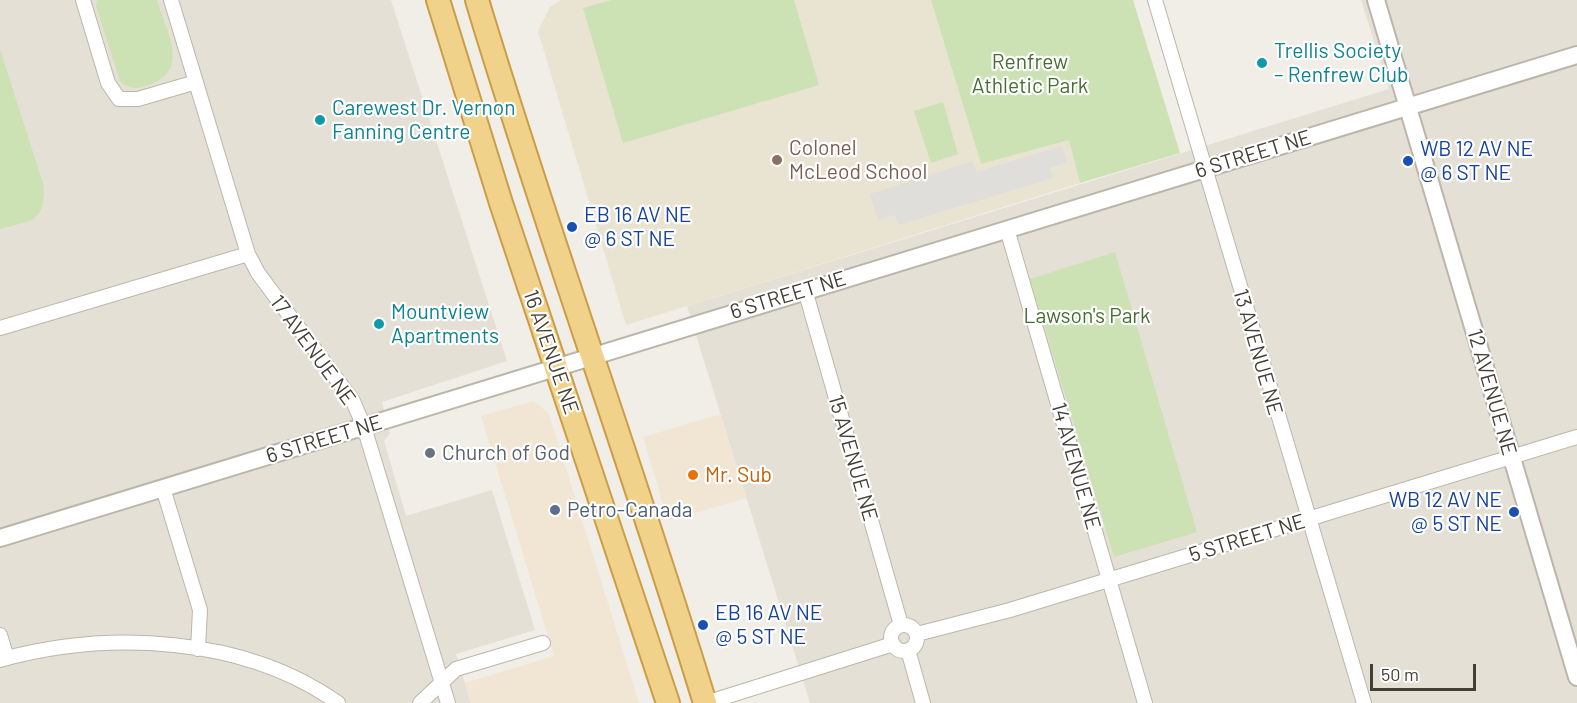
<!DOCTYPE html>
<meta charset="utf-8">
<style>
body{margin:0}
#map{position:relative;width:1577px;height:703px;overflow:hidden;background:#f1eee7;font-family:Barlow,sans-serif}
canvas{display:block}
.scale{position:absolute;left:1370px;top:664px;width:106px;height:27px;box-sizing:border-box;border:3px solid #433f37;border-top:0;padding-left:8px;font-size:18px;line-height:21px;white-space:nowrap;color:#433f37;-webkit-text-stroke:4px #fff;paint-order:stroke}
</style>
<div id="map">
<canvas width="1577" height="703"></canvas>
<div class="scale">50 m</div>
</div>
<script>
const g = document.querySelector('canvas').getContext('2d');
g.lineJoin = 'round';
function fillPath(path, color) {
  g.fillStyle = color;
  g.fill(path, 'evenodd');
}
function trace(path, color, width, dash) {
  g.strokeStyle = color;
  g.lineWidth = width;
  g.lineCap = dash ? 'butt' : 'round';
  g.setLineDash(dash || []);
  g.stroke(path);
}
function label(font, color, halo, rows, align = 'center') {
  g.font = font + ' Barlow,sans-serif';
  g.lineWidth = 4.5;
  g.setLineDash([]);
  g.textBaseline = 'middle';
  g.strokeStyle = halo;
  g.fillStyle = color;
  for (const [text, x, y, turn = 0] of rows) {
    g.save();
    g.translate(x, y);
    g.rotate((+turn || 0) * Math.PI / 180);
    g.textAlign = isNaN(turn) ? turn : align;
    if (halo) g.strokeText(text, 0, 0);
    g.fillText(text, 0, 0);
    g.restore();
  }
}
const residential = new Path2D(`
 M0,0H391L507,361L382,402L390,433L384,441L406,516L492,490L535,630L456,654L471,703H0Z
 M1361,0H1577V703H810L687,306L1389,89Z`);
const commercial = new Path2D(`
 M534,401L549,414L639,703H471L465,683L554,656L481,416Z
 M721,414L746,498L668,521L643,437Z`);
const education = new Path2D(`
 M561,0H931L981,164L1069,140L1080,183L626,325L538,31L550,7Z`);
const green = new Path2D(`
 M97,0H157C167,34 192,72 146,86C136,89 128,89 120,81L96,6Z
 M612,0H794L819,85L623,143L583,8Z
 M931,0H1133L1180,153L1080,183L1069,140L981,164Z
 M0,49L44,187C44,224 31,220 0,229Z
 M943,102L958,154L931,163L914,111Z
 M1115,252L1197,532L1114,557L1030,279Z`);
const parking = new Path2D(`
 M1062,146L1067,162L1050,168L1053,178L898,225L895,215L878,220L870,194L973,161L977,172Z`);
const minor = new Path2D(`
 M83,0L108,83L119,99H138L196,82
 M171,0L248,254L258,273L353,401L364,427L448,703
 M1155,0L1364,703
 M1007,229L1145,703
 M805,290L901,625
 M0,328L248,254
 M163,488L200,610L198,649
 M891 638a13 13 0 1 1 26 0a13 13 0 1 1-26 0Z
 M917,634L1010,610L1577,437
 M0,635L7,658
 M908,650L923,703
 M0,660C108,630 244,636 338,703
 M420,703L456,669L543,643
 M706,703L893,644`);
const tertiary = new Path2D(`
 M1376,0L1577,677
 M0,538L1577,55`);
const trunk = new Path2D(`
 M438,0L501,203L668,703
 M477,0C548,236 633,467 705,703`);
const markers = [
 [1262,63,6,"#0f9aa8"],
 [320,120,6,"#0f9aa8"],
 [777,160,6,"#8d6e63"],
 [1408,161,6,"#1a4fb4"],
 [572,227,6,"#1a4fb4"],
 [379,324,6,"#0f9aa8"],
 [430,453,6,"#6b7280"],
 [693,475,6,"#e8710a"],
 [555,510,6,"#5c6f8a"],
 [1514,512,6,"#1a4fb4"],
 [703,625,6,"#1a4fb4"]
];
const cultureNames = [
 ["Trellis Society",1274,51],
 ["– Renfrew Club",1274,75],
 ["Carewest Dr. Vernon",332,108],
 ["Fanning Centre",332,132],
 ["Mountview",391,312],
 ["Apartments",391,336]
];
const parkNames = [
 ["Renfrew",1030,62],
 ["Athletic Park",1030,86],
 ["Lawson's Park",1087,316]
];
const educationNames = [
 ["Colonel",789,148],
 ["McLeod School",789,172]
];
const transitNames = [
 ["WB 12 AV NE",1420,149],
 ["@ 6 ST NE",1420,173],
 ["EB 16 AV NE",584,215],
 ["@ 6 ST NE",584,239],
 ["WB 12 AV NE",1502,500,"right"],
 ["@ 5 ST NE",1502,524,"right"],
 ["EB 16 AV NE",715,613],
 ["@ 5 ST NE",715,637]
];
const streetNames = [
 ["6 STREET NE",1253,154,-17],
 ["6 STREET NE",788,295,-17],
 ["17 AVENUE NE",313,350,54],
 ["16 AVENUE NE",551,352,71],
 ["13 AVENUE NE",1258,352,74],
 ["12 AVENUE NE",1492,392,74],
 ["6 STREET NE",324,439,-17],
 ["15 AVENUE NE",853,458,74],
 ["14 AVENUE NE",1076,466,74],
 ["5 STREET NE",1247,538,-17]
];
const worshipNames = [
 ["Church of God",442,453]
];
const foodNames = [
 ["Mr. Sub",705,475]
];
const serviceNames = [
 ["Petro-Canada",567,510]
];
fillPath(residential, '#e5e0d5');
fillPath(commercial, '#f1e5d4');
fillPath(education, '#e9e3d2');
fillPath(green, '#cce1b4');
fillPath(parking, '#e0dedb');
trace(minor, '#bcb6aa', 16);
trace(tertiary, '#bcb6aa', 20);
trace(trunk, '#cb9d47', 26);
trace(minor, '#fff', 14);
trace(tertiary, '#fff', 16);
trace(trunk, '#f0d28a', 22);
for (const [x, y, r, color] of markers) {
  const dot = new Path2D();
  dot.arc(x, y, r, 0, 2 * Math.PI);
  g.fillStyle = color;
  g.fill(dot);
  trace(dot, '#fff', 2);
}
label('21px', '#0d838f', '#fff', cultureNames, 'left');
label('21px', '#476e31', '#fff', parkNames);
label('21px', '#785e54', '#fff', educationNames, 'left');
label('21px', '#164399', '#fff', transitNames, 'left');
label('21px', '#433f37', '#fff', streetNames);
label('21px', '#5b616d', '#fff', worshipNames, 'left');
label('21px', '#c56008', '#fff', foodNames, 'left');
label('21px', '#4e5e75', '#fff', serviceNames, 'left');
</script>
